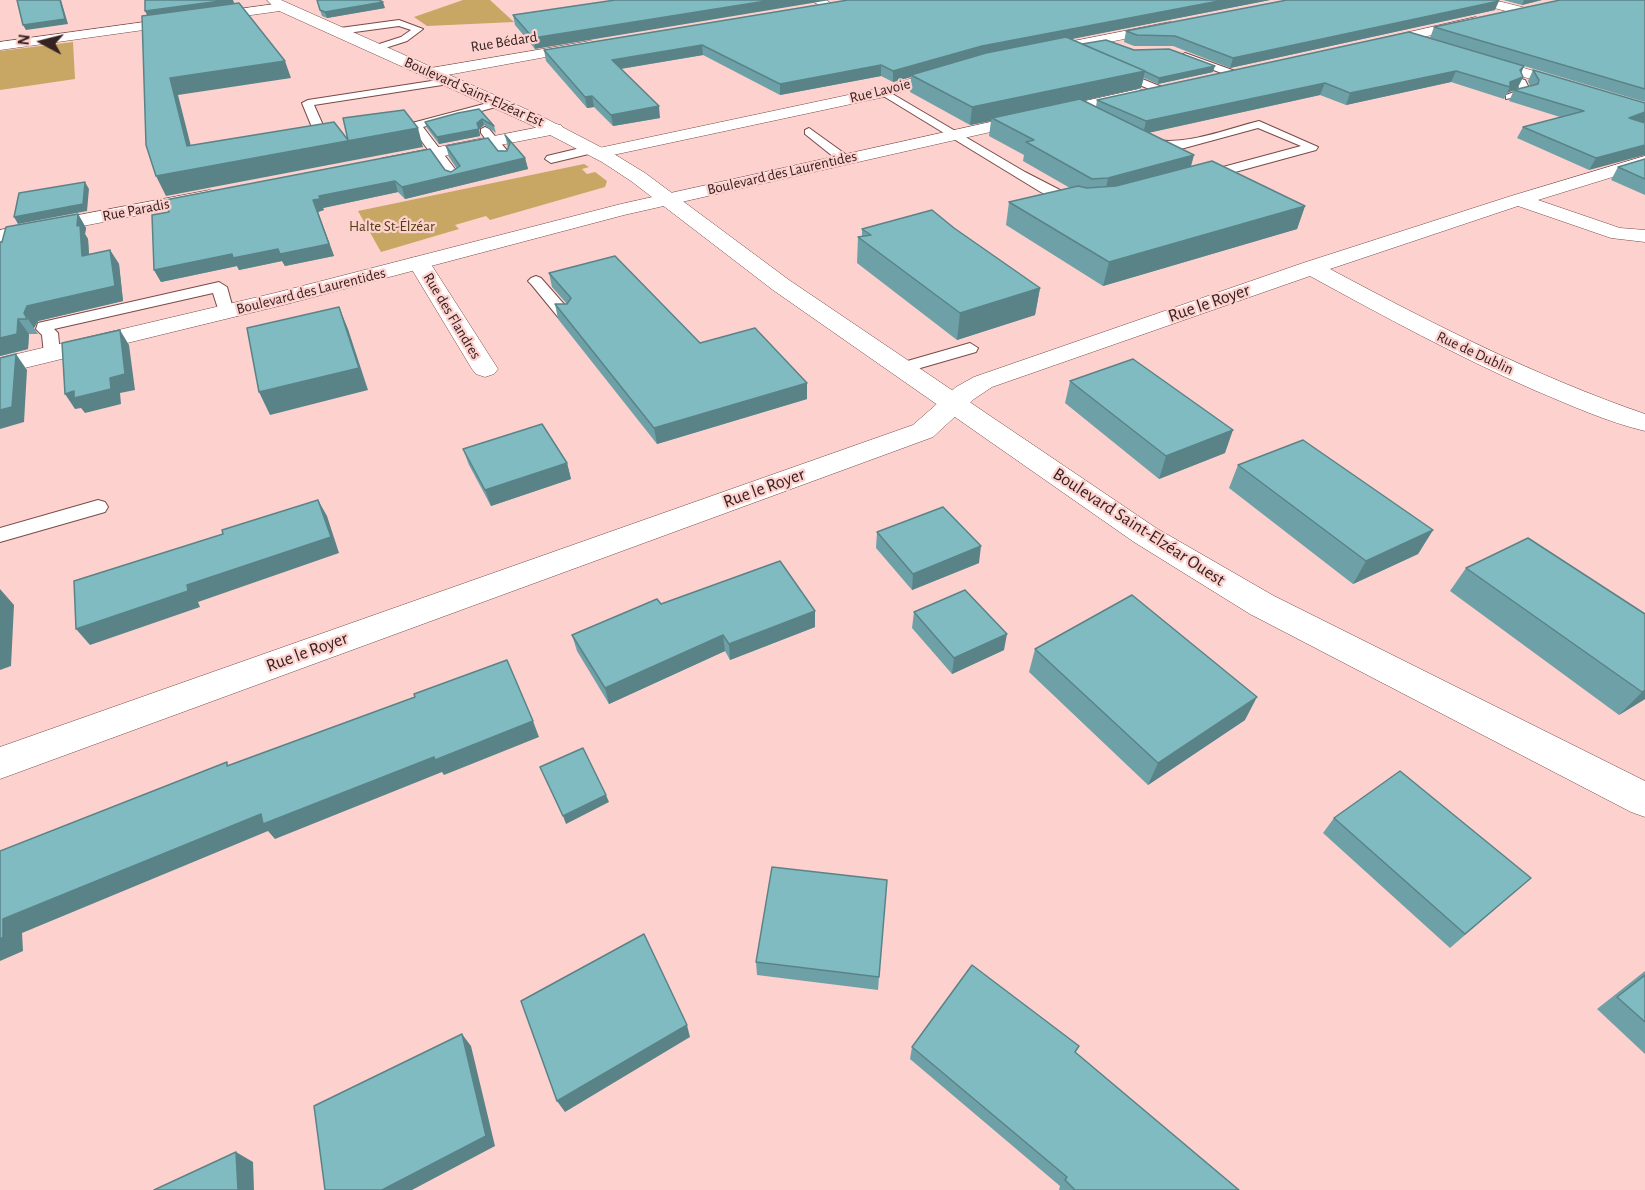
<!DOCTYPE html>
<meta charset="utf-8">
<style>
body{margin:0}
#map{position:relative;width:1645px;height:1190px;overflow:hidden;background:#fdd1cd;font-family:"Alegreya Sans",sans-serif}
canvas{display:block}
.north{position:absolute;left:12px;top:12px;width:60px;height:60px;-webkit-text-stroke:4px #fdd1cd;paint-order:stroke;rotate:277deg;font-size:16px;font-weight:700;line-height:24px;text-align:center;color:#362221}
.north::after{content:'';display:block;margin:auto;width:21px;height:27px;background:#362221;clip-path:polygon(50% 0,100% 100%,50% 72%,0 100%)}
</style>
<div id="map">
<canvas width="1645" height="1190"></canvas>
<div class="north">N</div>
</div>
<script>
const g = document.querySelector('canvas').getContext('2d');
g.lineJoin = 'round';
function fillPath(path, color) {
  g.fillStyle = color;
  g.fill(path, 'evenodd');
}
function trace(path, color, width, dash) {
  g.strokeStyle = color;
  g.lineWidth = width;
  g.lineCap = dash ? 'butt' : 'round';
  g.setLineDash(dash || []);
  g.stroke(path);
}
function label(font, color, halo, rows, align = 'center') {
  g.font = font + ' "Alegreya Sans",sans-serif';
  g.lineWidth = 4.5;
  g.setLineDash([]);
  g.textBaseline = 'middle';
  g.strokeStyle = halo;
  g.fillStyle = color;
  for (const [text, x, y, turn = 0] of rows) {
    g.save();
    g.translate(x, y);
    g.rotate((+turn || 0) * Math.PI / 180);
    g.textAlign = isNaN(turn) ? turn : align;
    if (halo) g.strokeText(text, 0, 0);
    g.fillText(text, 0, 0);
    g.restore();
  }
}
const green = new Path2D(`
 M463,0H490L514,22L427,26L414,17Z
 M73,42L75,79L0,90V51Z
 M584,164L589,167L582,169L587,174L595,172L607,181L605,187L490,220L486,216L455,225L459,229L381,252L358,211Z`);
const service = new Path2D(`
 M399,20L423,29L407,41L376,51L373,50V46L401,37L411,30L399,26L340,34L335,31L340,28Z
 M1185,53L1235,71L1236,73L1227,75L1181,58L1180,56Z
 M1115,68L1162,87L1163,89L1162,91H1154L1111,73V69Z
 M451,78L456,81L455,83L314,105L326,132L320,136L314,132L302,103L308,100Z
 M1521,79L1525,80L1531,92L1530,94L1506,99V95L1520,90L1516,82Z
 M884,89L1025,172L1087,204L1080,208L1062,204L1039,191L880,94V90Z
 M499,100L505,103L503,105L423,127L461,177L455,181L450,180L410,125L412,123Z
 M1259,121L1318,147L1316,150L1202,181L1197,180L1196,177L1197,174L1301,146L1258,128L1177,150H1161L1141,145L1139,142L1145,138C1183,148 1222,130 1259,121Z
 M485,127L489,129L510,154V160H502L481,133V129Z
 M809,128L848,156L850,159L848,162H840L805,134V130Z
 M593,145L597,146V152L551,163L545,159L547,156Z
 M536,276L541,278L570,311L572,314L570,317H558L531,284L528,281L531,278Z
 M219,282L227,287L234,312L232,315H220L213,293L54,329L58,333L60,354L52,359L44,354L42,335L36,329L38,323Z
 M970,343L978,348L976,352L903,373L897,372L894,368L897,364Z
 M98,500L105,502L108,507L105,512L0,542V528Z`);
const minor = new Path2D(`
 M810,0H826L835,6L829,10Z
 M1473,0H1494L1526,8L1528,11L1521,15L1475,3Z
 M282,3L288,7L287,10L0,50V42Z
 M1170,22L1175,23L1177,26L1175,29L1038,56L1031,52L1038,48Z
 M590,41L595,42L597,45L595,48L431,78L423,73L431,68Z
 M1480,55L1645,104V114L1475,62L1473,59L1475,56Z
 M952,66L960,71L957,74L884,97L599,158L593,157L590,153L593,149L599,148L881,88Z
 M555,124L561,125L564,129L561,133L388,167L382,166L379,162L382,158L388,157Z
 M1645,156V167L1538,200L1620,228L1645,230V242L1611,238L1518,206L1330,269C1433,324 1535,376 1645,414V431C1607,422 1570,405 1534,390C1457,356 1383,316 1310,276L992,387L974,399L933,437L0,779V747L913,425L956,387L974,377L1303,263L1511,196Z
 M210,190L217,192L220,196L217,200L0,242V230Z
 M419,257L427,258L498,369L494,374L485,377L476,374L472,369L408,263L411,258Z`);
const tertiary = new Path2D(`
 M267,0H281L539,115L614,154L645,173L789,280L1156,528L1274,596L1645,781V817L1631,812L1250,614L1134,542L773,290L631,181L602,162L527,123L277,10Z`);
const secondary = new Path2D(`
 M1476,17L1483,21L1481,24L1374,48L1367,44L1374,40Z
 M1139,89L1145,91L1147,94L1145,97L624,215L287,304L0,374V358L275,293L621,204Z`);
const wall = new Path2D(`
 M615,0L535,49L515,25L513,15Z
 M848,0H1270L1070,39L1082,44L1134,50L1213,72L1158,84L1144,78L1141,88L1084,100L1096,107L1097,100L1409,32L1524,66L1521,73L1523,77L1517,89L1530,86L1528,81L1533,70L1644,122L1589,170L1517,138L1523,127L1560,117L1509,101L1514,90L1507,93L1504,99L1451,82L1346,105L1320,95L1148,133L1191,166L1305,206L1297,229L1103,286L1006,225L1009,202L1070,188L1023,161L1024,155L989,136L991,121L970,125L910,92L911,77L893,82L881,76L780,95L703,55L621,69L660,118L613,126L594,107L587,108L546,61L544,50Z
 M1503,0H1542L1522,5Z
 M1645,0V102L1430,38L1434,27Z
 M385,8L327,18L322,16L320,10Z
 M1495,10L1230,68L1173,46H1134L1124,42L1126,31Z
 M479,109L494,126L496,133L484,125L479,129L480,136L439,144L427,128L425,122Z
 M505,135L525,158L528,169L405,199L398,192L323,208L324,210L318,212L334,256L285,266L282,261L239,270L237,266L161,282L154,270L152,215L445,170L451,172L457,169L449,157L446,146L507,151L508,148Z
 M1645,159V195L1611,180L1618,167Z
 M78,214L86,228L85,234L88,239L89,254L110,250L119,264L123,301L38,321L34,328L38,334H29L28,349L0,356V242Z
 M954,228L1040,288L1035,315L957,340L857,263L858,237L862,236V229Z
 M549,273L700,343L807,383V399L657,444L558,319L555,304H567L552,287Z
 M1070,381L1225,453L1159,479L1065,403Z
 M463,449L567,463L571,479L491,506L469,465Z
 M1238,465L1433,530L1418,554L1353,584L1229,488Z
 M877,532L979,563L912,590L876,548Z
 M1466,568L1645,614V699L1619,715L1450,591Z
 M661,604L815,627L730,660L725,651L609,704L577,651L572,635Z
 M914,612L1004,650L952,674L912,628Z
 M1035,649L1245,720L1148,785L1029,672Z
 M1334,818L1531,878L1450,948L1323,833Z
 M756,962L879,977L878,990L757,975Z
 M1645,971V1054L1597,1009Z
 M912,1047L1075,1053L1239,1190H1059L1060,1186L910,1059Z`);
const shadedWall = new Path2D(`
 M60,0H61L68,24L26,30L23,25Z
 M228,0H233L236,7L149,19L145,11Z
 M772,0H830L535,49L533,38Z
 M1224,0H1270L981,57L911,75V77L893,82V71L982,46Z
 M1524,0H1542L1522,5Z
 M1499,1L1495,10L1230,68L1233,58Z
 M383,2L385,8L327,18L325,12Z
 M702,45L703,55L613,70L612,60Z
 M285,61L291,78L178,95L196,166L187,146L170,78Z
 M881,65V76L780,95V84Z
 M1215,66L1213,72L1158,84L1159,78Z
 M1524,66L1519,78L1523,77L1517,89L1507,93L1510,87V82L1520,70Z
 M1145,71L1141,88L996,120L992,118L991,121L970,125L972,107Z
 M1456,71L1451,82L1346,105L1350,93Z
 M1325,83L1320,95L1143,134L1146,121Z
 M592,96L594,107L587,108L585,97Z
 M659,106L660,118L613,126L611,115Z
 M1645,112V122L1622,129L1629,118Z
 M482,119L484,125L479,129L477,123Z
 M418,128L423,147L166,196L156,176Z
 M479,129L480,136L439,144L437,137Z
 M1645,145V155L1589,170L1596,158Z
 M1194,155L1189,174L1104,198L1108,178Z
 M525,158L528,169L405,199L402,187Z
 M395,181L398,192L323,208L324,210L318,212L334,256L285,266L282,261L239,270L237,266L161,282L154,270L313,200L319,196Z
 M85,182L89,189L87,211L18,224L14,217Z
 M1305,206L1297,229L1103,286L1109,262Z
 M78,214L86,228L85,234L88,239L90,270L82,256L77,226Z
 M110,250L119,264L123,301L38,321L34,328L24,313L27,306Z
 M1040,288L1035,315L957,340L960,313Z
 M339,307L348,329L368,390L270,415L259,392Z
 M18,319L29,334L28,349L0,356V338Z
 M120,330L129,345L135,390L120,393L121,404L85,413L81,408L75,409L65,394L110,378Z
 M16,354L27,370L24,422L0,429V410Z
 M807,383V399L657,444L654,428Z
 M1233,430L1225,453L1159,479L1166,456Z
 M567,463L571,479L491,506L485,490Z
 M318,500L327,516L339,553L198,602L200,607L90,645L76,629L187,585Z
 M1433,530L1418,554L1353,584L1366,561Z
 M981,546L979,563L912,590L913,574Z
 M0,589L14,605L11,666L0,670Z
 M815,611V627L730,660L729,644Z
 M1007,634L1004,650L952,674L954,658Z
 M723,635L725,651L609,704L605,688Z
 M1645,690V699L1619,715L1642,692Z
 M1257,697L1245,720L1148,785L1158,763Z
 M533,721L539,737L444,775L442,772L275,839L268,831L22,933L23,951L0,961V939L3,919L261,814L434,757Z
 M606,795L609,802L566,824L563,816Z
 M687,1025L690,1037L565,1112L557,1101Z
 M462,1034L471,1046L495,1146L412,1190H382Z
 M236,1152L253,1162L254,1190H238Z`);
const building = new Path2D(`
 M17,0H60L65,19L23,25Z
 M145,0H228L145,11Z
 M317,0H379L383,2L325,12L320,10Z
 M615,0H772L533,38L513,15Z
 M848,0H1224L982,46L893,71L881,65L780,84L702,45L612,60L659,106L611,115L592,96L585,97L544,50Z
 M1287,0H1496L1499,1L1233,58L1175,36L1137,35L1126,31Z
 M1560,0H1645V89L1434,27Z
 M239,3L285,61L170,78L187,146L334,122L348,140L343,118L404,110L418,128L156,176L146,145L142,16Z
 M1409,32L1524,66L1520,70L1523,77L1510,82V87L1456,71L1350,93L1325,83L1146,121L1097,100Z
 M1066,37L1145,71L972,107L911,75L986,53Z
 M1106,40L1134,50L1169,49L1215,66L1159,78L1144,71H1145L1082,44Z
 M1533,70L1645,103V112L1629,118L1645,123V145L1596,158L1523,127L1584,111L1514,90L1538,84L1539,80Z
 M1080,99L1194,155L1108,178L1092,179L1026,142L1034,140L992,118Z
 M479,109L494,126L482,119L477,123L479,129L437,137L425,122L458,113Z
 M505,135L525,158L402,187L395,181L319,196L320,199L313,200L329,244L280,254L278,249L233,258L232,254L154,270L152,215L169,212L165,200L430,149L445,170L451,172L460,166L446,146L488,138L498,151H507L510,143Z
 M1645,159V179L1618,167Z
 M1212,161L1305,206L1109,262L1009,202L1078,186L1087,188L1116,186Z
 M85,182L83,204L14,217L19,193Z
 M932,210L954,228L1040,288L960,313L858,237L871,235L862,229Z
 M78,214L77,226L80,225L82,256L110,250L115,286L27,306L24,313L27,319H18L17,334L0,338V242H2L6,227Z
 M615,256L700,343L755,328L807,383L654,428L555,304H567L571,298L549,273Z
 M339,307L359,368L259,392L247,328Z
 M120,330L125,374L110,378L111,389L74,398V391L65,394L62,343Z
 M16,354L12,407L0,410V358Z
 M1133,359L1233,430L1166,456L1070,381Z
 M542,424L567,463L485,490L463,449Z
 M1303,440L1433,530L1366,561L1238,465Z
 M318,500L331,537L187,585L188,591L76,629L74,581L223,534L222,530Z
 M943,507L981,546L913,574L877,532Z
 M1528,538L1645,614V690L1642,692L1466,568Z
 M780,561L815,611L729,644L723,635L605,688L572,635L657,599L661,604Z
 M965,590L1007,634L954,658L914,612Z
 M1132,595L1257,697L1158,763L1035,649Z
 M507,660L533,721L435,760L434,757L263,824L261,814L3,919V937L0,939V851L227,762V766L415,697L414,694Z
 M583,748L606,795L563,816L540,767Z
 M1400,771L1531,878L1465,934L1334,818Z
 M772,867L887,880L879,977L756,962Z
 M644,934L687,1025L557,1101L521,1001Z
 M972,965L1079,1046L1075,1052L1239,1190H1075L1065,1180L1067,1177L912,1047Z
 M1645,975V1022L1617,997Z
 M462,1034L486,1136L382,1190H325L314,1106Z
 M236,1152L238,1190H154Z`);
const farStreetnames = [
 ["Rue Bédard",504,42,-9],
 ["Rue Lavoie",880,91,-14],
 ["Boulevard Saint-Elzéar Est",474,92,24],
 ["Boulevard des Laurentides",782,173,-13],
 ["Rue Paradis",136,210,-11],
 ["Boulevard des Laurentides",311,291,-14],
 ["Rue des Flandres",452,316,59],
 ["Rue de Dublin",1475,353,25]
];
const farParknames = [
 ["Halte St-Élzéar",392,226]
];
const streetNames = [
 ["Rue le Royer",1209,303,-19],
 ["Rue le Royer",764,488,-20],
 ["Boulevard Saint-Elzéar Ouest",1139,527,33],
 ["Rue le Royer",307,652,-20]
];
fillPath(green, '#c7a763');
trace(service, '#784b47', 2);
trace(minor, '#784b47', 1);
trace(tertiary, '#784b47', 1);
trace(secondary, '#784b47', 1);
fillPath(service, '#fff');
fillPath(minor, '#fff');
fillPath(tertiary, '#fff');
fillPath(secondary, '#fff');
fillPath(wall, '#6ea1a7');
fillPath(shadedWall, '#5a8388');
fillPath(building, '#80bbc2');
trace(building, '#5a8388', 1.5);
label('15px', '#362221', '#fdd1cd', farStreetnames);
label('15px', '#503e13', '#fdd1cd', farParknames);
label('18px', '#362221', '#fdd1cd', streetNames);
</script>
